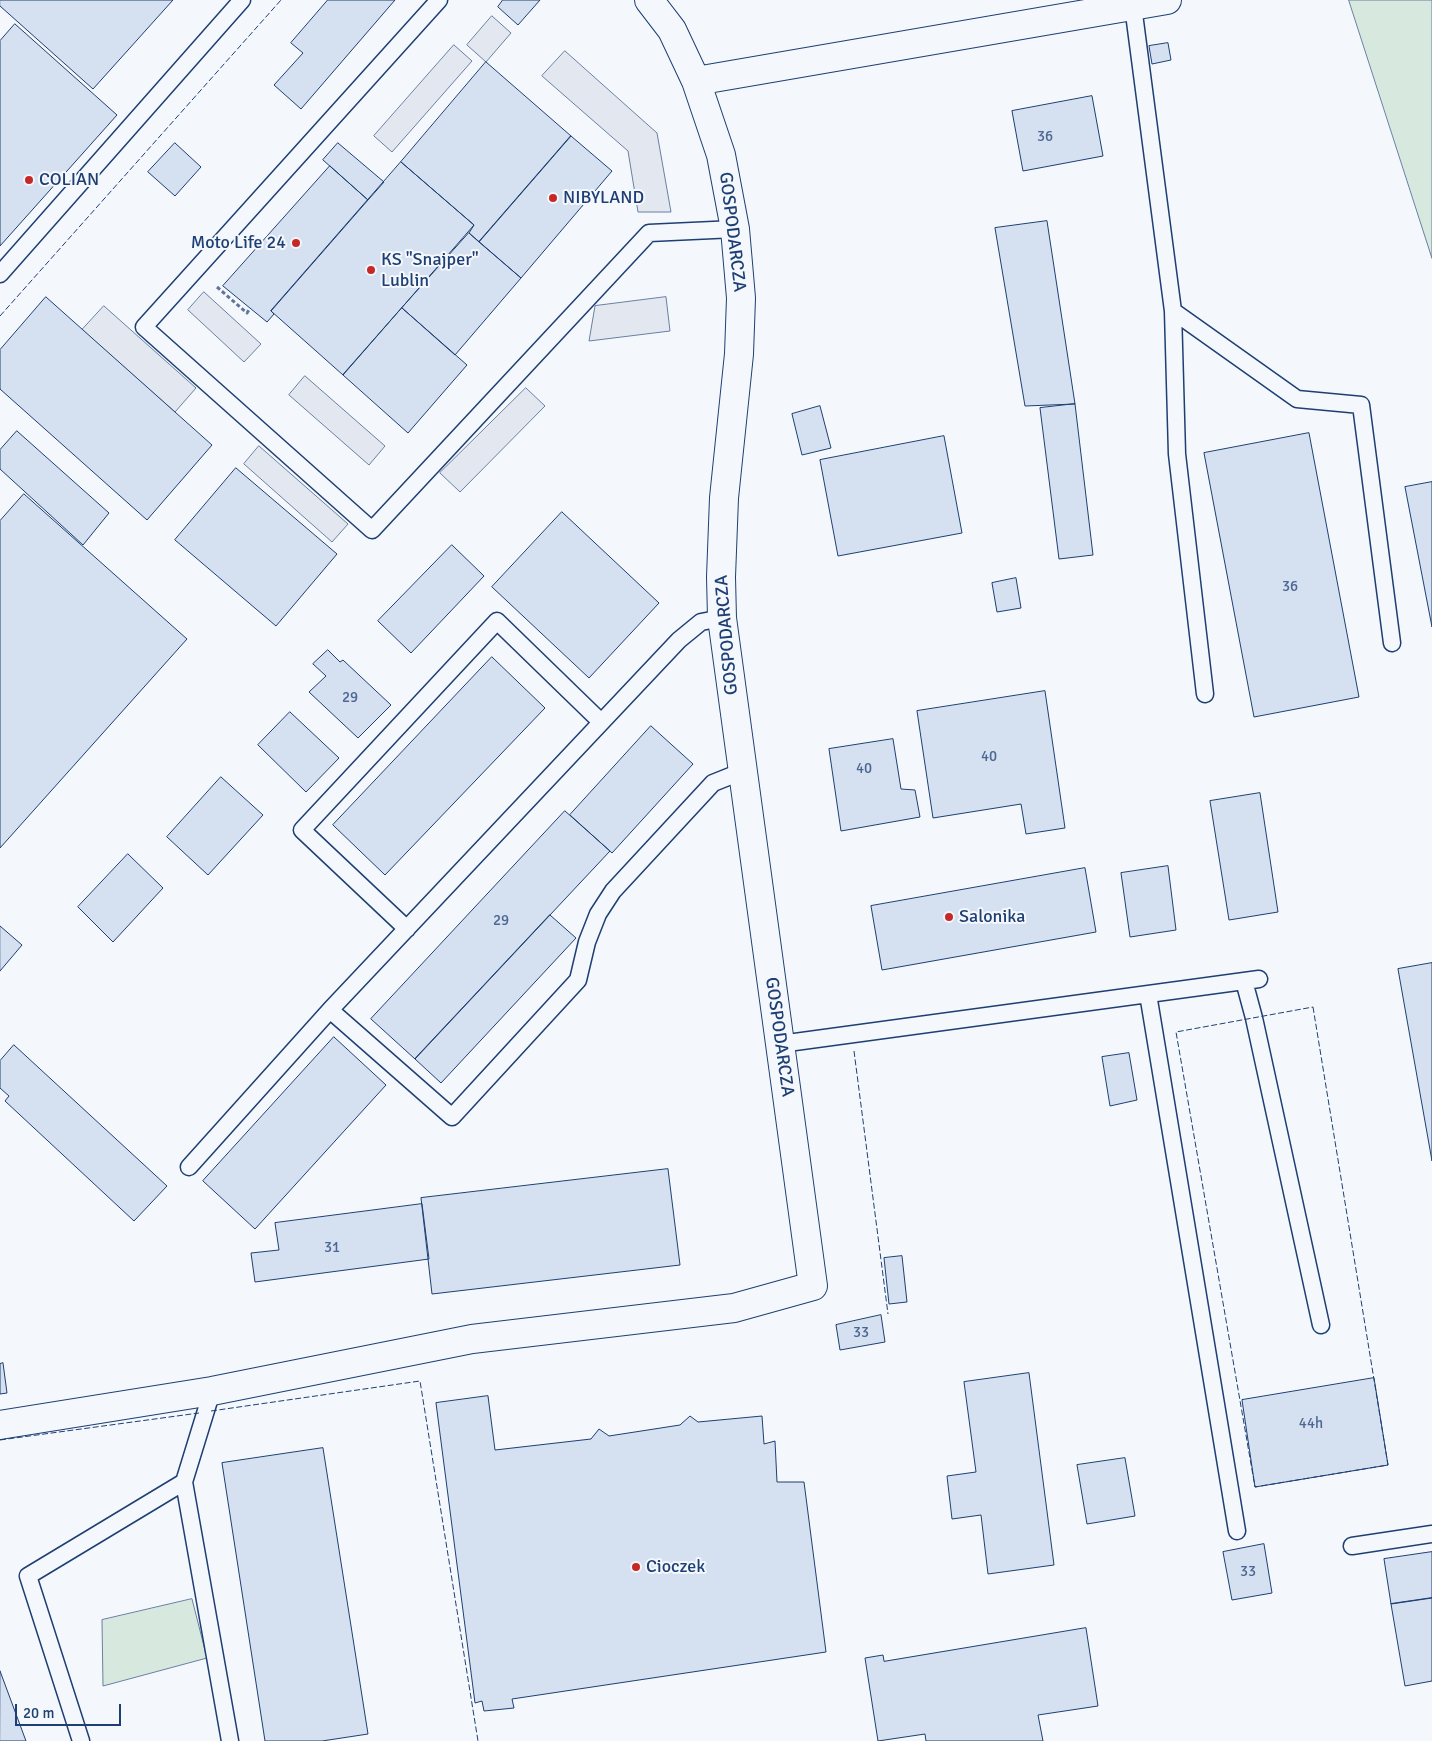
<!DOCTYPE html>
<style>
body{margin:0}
#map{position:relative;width:1432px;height:1741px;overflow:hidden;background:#f4f7fb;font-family:Signika,sans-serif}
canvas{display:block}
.scale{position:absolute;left:15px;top:1704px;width:106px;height:22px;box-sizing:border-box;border:2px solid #1d3f73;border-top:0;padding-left:6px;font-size:15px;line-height:18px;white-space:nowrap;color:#1d3f73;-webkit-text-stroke:4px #f4f7fb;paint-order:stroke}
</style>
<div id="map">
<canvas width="1432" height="1741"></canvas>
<div class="scale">20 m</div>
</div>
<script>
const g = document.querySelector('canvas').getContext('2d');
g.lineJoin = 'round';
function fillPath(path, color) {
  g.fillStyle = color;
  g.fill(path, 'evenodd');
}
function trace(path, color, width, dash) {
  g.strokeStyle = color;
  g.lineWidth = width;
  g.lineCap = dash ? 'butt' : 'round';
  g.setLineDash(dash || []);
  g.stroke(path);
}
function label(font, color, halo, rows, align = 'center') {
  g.font = font + ' Signika,sans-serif';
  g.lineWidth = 4;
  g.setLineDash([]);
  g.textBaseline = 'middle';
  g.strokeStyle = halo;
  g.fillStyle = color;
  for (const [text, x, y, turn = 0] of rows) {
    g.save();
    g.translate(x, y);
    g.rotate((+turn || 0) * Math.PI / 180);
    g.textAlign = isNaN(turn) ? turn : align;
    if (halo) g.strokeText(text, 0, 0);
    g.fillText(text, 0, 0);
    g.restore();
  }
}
const green = new Path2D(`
 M1349,0H1432V258Z
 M192,1599L207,1658L103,1686L102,1620Z`);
const parking = new Path2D(`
 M492,16L511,33L486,62L467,45Z
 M454,45L472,61L392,152L374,136Z
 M565,51L657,133L671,212H638L628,151L542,76Z
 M204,292L261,344L244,362L188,310Z
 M666,297L670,331L589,341L595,306Z
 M104,306L196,388L175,412L82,330Z
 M305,376L385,446L369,465L289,395Z
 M526,388L545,406L460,492L440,473Z
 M259,446L348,524L332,542L244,464Z`);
const building = new Path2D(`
 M0,0H173L93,89L0,6Z
 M328,0H395L301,109L274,85L303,53L291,43Z
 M503,0H540L518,25L498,7Z
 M15,24L117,115L0,246V41Z
 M1168,43L1171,60L1152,64L1149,46Z
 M486,62L571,136L479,242L469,233L474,225L401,162Z
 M1092,96L1103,156L1023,171L1012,111Z
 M571,136L612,171L521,278L479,242Z
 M175,143L201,167L175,196L148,172Z
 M338,143L384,182L368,200L323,160Z
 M401,162L474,225L343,375L271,311Z
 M330,166L368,200L271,311L274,314L267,322L223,286Z
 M1047,221L1075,404L1025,406L995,228Z
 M469,233L521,278L455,355L402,308Z
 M46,297L212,445L147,520L0,389V350Z
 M402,308L467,365L408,433L343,375Z
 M1075,404L1093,555L1059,559L1040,408Z
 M820,406L831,448L802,455L792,414Z
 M17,431L109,513L83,545L0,469V450Z
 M1309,433L1359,697L1254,717L1204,453Z
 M944,436L962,533L838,556L820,460Z
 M236,468L337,554L276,626L175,540Z
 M1432,482V627L1405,487Z
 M24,494L187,639L0,848V521Z
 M562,512L659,603L589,678L492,587Z
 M452,545L484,576L411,653L378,621Z
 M1016,578L1021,608L997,612L992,583Z
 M328,650L340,662L343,660L391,705L358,738L309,692L326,676L313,664Z
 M492,657L545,708L385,875L333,825Z
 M1045,691L1065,828L1026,834L1021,804L933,818L917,711Z
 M290,712L339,758L306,792L258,745Z
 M651,726L693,764L612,853L570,815Z
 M893,739L901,789L915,790L920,817L841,831L829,749Z
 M221,777L263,815L208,875L167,837Z
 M1260,793L1278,912L1229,920L1210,801Z
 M565,811L610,851L415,1059L371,1019Z
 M128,854L163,888L113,942L78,907Z
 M1168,866L1176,930L1130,937L1121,873Z
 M1085,868L1096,932L882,970L871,906Z
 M550,915L576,938L441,1083L415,1059Z
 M0,926L22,945L0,971Z
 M1432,963V1161L1398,969Z
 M334,1037L386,1085L255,1229L203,1181Z
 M14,1045L167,1186L134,1221L5,1101L9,1096L0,1088V1061Z
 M1129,1053L1137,1100L1110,1106L1102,1057Z
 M668,1169L680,1265L432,1294L421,1198Z
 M422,1204L429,1259L255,1282L251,1253L279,1250L275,1223Z
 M902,1256L907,1302L889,1304L884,1258Z
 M881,1315L885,1342L840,1350L836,1325Z
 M3,1363L7,1393L0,1394V1364Z
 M1029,1373L1054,1565L988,1574L981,1515L952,1519L947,1476L976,1472L964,1382Z
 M1374,1378L1388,1465L1255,1487L1242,1400Z
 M488,1396L495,1450L591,1439L599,1429L609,1436L680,1425L690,1416L698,1422L762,1416L764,1444L775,1441L777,1482H804L826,1652L512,1699L514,1708L484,1711L482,1701L475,1703L436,1403Z
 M323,1448L368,1734L322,1741H265L222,1463Z
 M1125,1458L1135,1516L1087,1524L1077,1465Z
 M1264,1544L1272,1593L1232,1600L1223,1552Z
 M1432,1552V1598L1391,1604L1384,1559Z
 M1432,1598V1681L1405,1686L1391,1604Z
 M1086,1628L1098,1706L1038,1715L1043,1741H926L925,1734L878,1741L865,1658L883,1655L884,1661Z
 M0,1671L26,1741H0Z`);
const path = new Path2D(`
 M217,287L247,313L250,308`);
const lane = new Path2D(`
 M439,0L144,327L372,530L649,233L735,229
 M1133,6L1173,311L1177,454L1205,694
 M0,274L242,0
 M1173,311L1297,399L1361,405L1392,643
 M722,618L701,622L679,640L330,1010L452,1117L578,980L587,942L598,914L613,891L713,783L743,771
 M407,929L302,830L497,621L601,722
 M1244,981L1254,1018L1321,1325
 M1148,994L1237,1531
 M780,1044L1259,979
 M189,1167L330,1010
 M212,1391L184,1482L230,1741
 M1352,1546L1432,1534
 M81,1741L28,1576L184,1482`);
const street = new Path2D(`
 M696,81L1167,0
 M0,1425L212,1391L472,1339L734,1308L813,1286L722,618L721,577L724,498L739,354L741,298L735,229L721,155L696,81L672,30L649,0`);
const fence = new Path2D(`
 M0,316L281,0
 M1313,1007L1388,1465L1255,1487L1176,1032Z
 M854,1051L888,1314
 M211,1411L420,1381L478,1741
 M0,1440L199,1413`);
const markers = [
 [29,180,5,"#c62828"],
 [553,198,5,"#c62828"],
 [296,243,5,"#c62828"],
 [371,270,5,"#c62828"],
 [949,917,5,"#c62828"],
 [636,1567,5,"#c62828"]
];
const numberNames = [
 ["36",1045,137],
 ["36",1290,587],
 ["29",350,698],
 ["40",989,757],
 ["40",864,769],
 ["29",501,921],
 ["31",332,1248],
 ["33",861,1333],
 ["44h",1311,1424],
 ["33",1248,1572]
];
const poiNames = [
 ["COLIAN",39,180],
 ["NIBYLAND",563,198],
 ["Moto Life 24",286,243,"right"],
 ["KS \"Snajper\"",381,260],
 ["Lublin",381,281],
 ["Salonika",959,917],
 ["Cioczek",646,1567]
];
const streetNames = [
 ["GOSPODARCZA",732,232,83],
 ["GOSPODARCZA",727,635,-95],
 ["GOSPODARCZA",779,1037,82]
];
fillPath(green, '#d7e8df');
trace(green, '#687fa3', 1);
fillPath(parking, '#e3e8f0');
trace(parking, '#687fa3', 1);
fillPath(building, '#d5e0f0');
trace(building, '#1d3f73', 1);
trace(lane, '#1d3f73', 19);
trace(street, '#1d3f73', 30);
trace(path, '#5e769c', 3, [4, 2.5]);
trace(lane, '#f4f7fb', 16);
trace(street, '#f4f7fb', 28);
trace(fence, '#1d3f73', 1, [6, 2.5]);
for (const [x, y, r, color] of markers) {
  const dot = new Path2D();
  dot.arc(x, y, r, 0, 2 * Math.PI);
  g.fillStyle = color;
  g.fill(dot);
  trace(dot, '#f4f7fb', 2);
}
label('15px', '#4b6792', null, numberNames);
label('18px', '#1d3f73', '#f4f7fb', poiNames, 'left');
label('18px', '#1d3f73', '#f4f7fb', streetNames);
</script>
